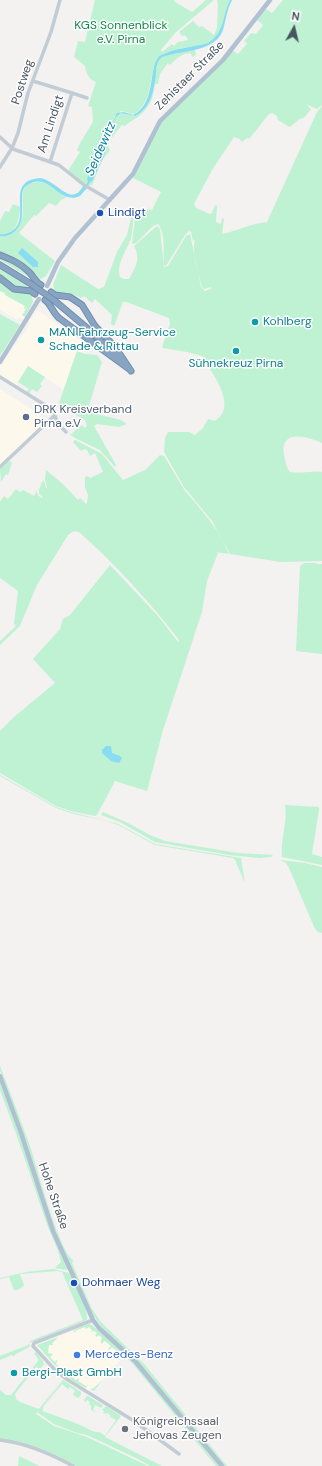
<!DOCTYPE html>
<meta charset="utf-8">
<style>
body{margin:0}
#map{position:relative;width:322px;height:1466px;overflow:hidden;background:#f4f1f1;font-family:"DM Sans",sans-serif}
canvas{display:block}
.north{position:absolute;left:274px;top:8px;width:40px;height:40px;-webkit-text-stroke:3px #fff;paint-order:stroke;rotate:8deg;font-size:11px;font-weight:700;line-height:16px;text-align:center;color:#485560}
.north::after{content:'';display:block;margin:auto;width:14px;height:18px;background:#485560;clip-path:polygon(50% 0,100% 100%,50% 72%,0 100%)}
</style>
<div id="map">
<canvas width="322" height="1466"></canvas>
<div class="north">N</div>
</div>
<script>
const g = document.querySelector('canvas').getContext('2d');
g.lineJoin = 'round';
function fillPath(path, color) {
  g.fillStyle = color;
  g.fill(path, 'evenodd');
}
function trace(path, color, width, dash) {
  g.strokeStyle = color;
  g.lineWidth = width;
  g.lineCap = dash ? 'butt' : 'round';
  g.setLineDash(dash || []);
  g.stroke(path);
}
function label(font, color, halo, rows, align = 'center') {
  g.font = font + ' "DM Sans",sans-serif';
  g.lineWidth = 3;
  g.setLineDash([]);
  g.textBaseline = 'middle';
  g.strokeStyle = halo;
  g.fillStyle = color;
  for (const [text, x, y, turn = 0] of rows) {
    g.save();
    g.translate(x, y);
    g.rotate((+turn || 0) * Math.PI / 180);
    g.textAlign = isNaN(turn) ? turn : align;
    if (halo) g.strokeText(text, 0, 0);
    g.fillText(text, 0, 0);
    g.restore();
  }
}
const commercial = new Path2D(`
 M0,291L6,294L5,295L25,306L26,308L22,315L25,317L23,320L19,317L17,320L0,310Z
 M37,310L80,340L64,390L28,366L16,386L0,376V365L24,333L28,327L31,318H32Z
 M0,389L36,412L47,422L0,466Z
 M89,1325L124,1355L94,1392L92,1391L91,1392L74,1381L57,1367L36,1345Z`);
const green = new Path2D(`
 M95,0H174L175,2L192,12L206,0H214L175,33L161,50L162,52L172,44L174,46L178,42L188,40L187,38L185,35L182,36L179,32L193,21L199,27L202,26L214,35L217,28L218,4L217,1L218,0H230C222,16 225,32 209,43C198,45 168,50 160,56C148,67 155,95 139,110C136,113 135,114 131,114L127,112L121,111L115,117L104,141L101,156L86,185L68,171L80,152L77,150L80,143L93,122L92,107L88,106L96,82C88,79 86,73 85,66L74,57L78,41L85,42Z
 M283,0H322V105L317,109L306,104L311,109L304,118C297,118 295,125 289,127L278,120L277,116L272,113L269,114L249,139L247,138L242,142L240,139L234,137L212,170L194,204L196,208L210,214L212,213L215,205L217,206L216,222L221,224L222,218L224,219L222,234C237,231 252,223 267,222L317,112L322,106V443C309,437 280,428 284,454C285,461 286,467 290,472C300,474 317,470 322,472V561L281,562L230,554L212,521L184,487L164,452L165,438L168,432H189L195,435L203,428L208,419L215,421C217,419 220,417 222,414C232,398 210,370 202,356L187,352L163,348L162,347L170,324L169,318L126,302H123L114,326L111,324L112,315L95,299L92,303L84,296L81,298L73,294L55,292L53,285L61,265L98,289L104,287L117,252L127,235L132,213L134,212C133,221 133,230 131,238C127,251 116,263 120,277L124,279H129C136,266 141,259 134,246L157,226L160,229L164,267L168,266L186,236L190,234L201,287L205,291L211,289V287L204,289L202,287C199,275 191,252 195,240L193,241L191,232L189,231L185,235L166,266L164,265C163,252 166,234 158,224L153,226L136,243L133,244L132,243L136,211L139,208L152,210L161,192L133,178L161,122L232,50L238,54L247,44L244,41L251,33L256,34L263,25L257,20L266,9L272,13Z
 M195,49L196,55L193,57L190,53C181,54 177,58 170,65L168,63L160,74L158,84H155C153,99 150,107 138,117C133,120 129,122 125,126L122,125L109,141L108,146L110,151L102,160L92,185L88,186L99,165L106,141L116,117L121,113L135,116C162,101 148,67 163,56Z
 M36,182C48,181 57,191 67,197L61,200L56,206L49,203L36,216L34,215L19,233L55,261L46,276L39,280C29,266 16,258 0,252V236C13,238 22,223 23,212C24,204 20,194 25,187C27,184 32,183 36,182Z
 M13,204L20,207C20,219 16,236 0,234V221L5,211L9,212Z
 M0,257L20,268L32,279L0,260Z
 M0,269L30,288C17,289 9,283 0,275Z
 M0,281L6,286L31,292L33,302L25,317L22,315L26,309L24,308L25,306L5,295V293L0,291Z
 M0,314L20,325L0,356Z
 M77,351L85,354L97,355L102,362L89,406L88,412L121,420L127,424L119,427L97,424L94,426L116,465L115,467L100,450L77,439L70,435L82,425L85,428L87,426L85,420L76,415L70,407L61,405L59,403Z
 M28,366L45,377L40,384L42,386L37,392L32,389L29,394L26,392L29,389L18,382Z
 M75,440L102,454L123,480L145,470L160,455L164,456L185,491L198,506L210,521L220,535L229,554L216,552L218,553L207,581L202,612L163,730L147,791L115,781L97,815L95,816L71,811L56,806L0,773V731L14,717L55,683L33,659L60,629L63,619L70,615L110,565L158,616L178,642L179,640C149,601 116,565 79,532L74,531L68,535L37,585L20,626L0,645V641L16,626L14,624L18,591L0,578V502L4,496L8,499L16,489L20,492L23,490L34,496L37,490C37,495 38,496 42,498L43,497L39,494V490L42,482L44,481L46,488H47L45,479L46,470L64,485L78,500L80,498L86,504L87,503L88,495L85,487V477L88,476L90,478L103,472L95,453L90,456L87,450L84,449L81,451L73,442Z
 M9,461L12,462L8,475L6,474L1,482L0,469Z
 M304,563H316L317,564H322V654L296,651L300,566Z
 M0,775L56,807L71,812L118,824L155,844L241,858L245,883L235,860L233,858L155,845L118,825L106,821L74,814L56,808L0,776Z
 M285,805L319,807V810L312,854L322,857V865L282,857C280,840 288,822 285,805Z
 M103,812L128,823L150,835L165,841L238,853L273,855L271,857L259,858L229,855L155,842L120,822L101,815Z
 M280,860L305,863L322,867V933L318,932L315,929L289,868L286,863Z
 M0,1066C11,1095 22,1123 32,1152C38,1172 59,1250 73,1260L72,1263L92,1309L100,1321L145,1365L227,1466H224L143,1368L101,1326L91,1312L49,1216L50,1215L23,1133L0,1071Z
 M0,1082L68,1269L67,1270L55,1268L61,1262C58,1247 49,1231 44,1216C30,1174 16,1132 0,1090Z
 M53,1269L69,1273C74,1284 89,1309 87,1320L29,1343L30,1346C25,1351 18,1351 13,1357L12,1355L0,1360V1356L28,1345L30,1341L83,1320L62,1272L57,1271L20,1274L24,1285C22,1288 17,1291 14,1290L9,1277L0,1279V1278L26,1272Z
 M89,1324L92,1325L134,1362L219,1466H216L132,1363L110,1342L123,1355L94,1391L90,1390C101,1385 110,1370 119,1360L116,1357L119,1353L112,1347L109,1350L108,1349L111,1346L105,1341L101,1344V1340L102,1338L99,1335L97,1337L95,1335L97,1333L94,1331L91,1332L92,1330L89,1327L86,1329L85,1327L75,1331L76,1333L73,1331L82,1327L73,1330L74,1329Z
 M58,1337L52,1344L54,1345H49L48,1353L53,1354L50,1357L55,1362L58,1359L56,1364L68,1375L71,1372L72,1373L70,1375L76,1380L79,1378L78,1381L86,1386L88,1384L86,1388C67,1380 51,1361 37,1345Z
 M36,1352L43,1361L44,1364L40,1369L36,1367L15,1394L16,1399L20,1402L39,1409L61,1381L40,1410L63,1380L81,1392V1395L79,1397H80L78,1398L73,1395L75,1391L70,1387L68,1389L62,1384L44,1406L42,1411C56,1416 69,1420 82,1426C88,1428 93,1433 100,1432L105,1436L116,1420L110,1417V1415L107,1413L106,1414L103,1413L104,1411L102,1410L106,1406L121,1416L105,1437L162,1466H150L138,1459L87,1435L77,1433L54,1424L37,1412L36,1414L54,1426L87,1437L148,1466H76L52,1455L0,1439V1390L6,1395H11L38,1361V1359L34,1353Z
 M88,1396L103,1405L101,1408L95,1405L93,1410L97,1413L91,1410V1406L89,1404L90,1402L87,1400L86,1402L84,1401L86,1397Z
 M19,1456L40,1466H18Z`);
const water = new Path2D(`
 M230,0H232C227,10 226,19 223,30C215,51 188,50 169,55C166,56 163,56 161,58C157,62 156,68 156,73C154,90 151,108 135,116L121,113L116,117L106,141L99,165L88,186L86,185L101,156L104,141L117,113L124,112L133,115C158,103 147,63 161,55C175,48 193,47 208,43C225,32 222,16 230,0Z
 M40,178C58,181 71,208 83,186L87,188L80,196C59,206 49,169 26,186C16,193 30,219 14,232C10,235 6,237 0,236V234C5,235 8,233 12,231C33,217 3,181 40,178Z
 M22,248L38,262V267H33L18,253Z
 M106,746H111L112,753L120,756L122,758L119,763L111,761L102,753V750Z`);
const river = new Path2D(`
 M90,179L101,156L105,139`);
const minor = new Path2D(`
 M33,81L72,93L50,162
 M72,93L87,98
 M0,137L13,149L59,165L84,185L110,200
 M0,167L12,148L18,133L28,93L51,32L60,0
 M0,377L53,410L58,424L66,432
 M0,467L54,416
 M93,1320L34,1343L33,1346L56,1371L68,1380L134,1421L179,1454
 M0,1440C26,1443 51,1454 73,1466`);
const major = new Path2D(`
 M47,286L58,262L75,238L133,174L160,121L223,60L270,0
 M0,362L39,299
 M0,1076L21,1133L53,1231L93,1320L99,1328L135,1361L222,1466`);
const highway = new Path2D(`
 M0,255C10,259 20,263 28,271C33,275 35,282 41,285
 M0,265L31,284
 M0,278L14,289L31,291L35,294
 M51,292L55,295L70,297L82,305L95,326L115,347L131,371
 M45,300C51,304 52,312 59,318L129,369
 M55,301L87,328L121,360`);
const highwayBridge = new Path2D(`
 M31,284L55,301`);
const markers = [
 [100,213,4,"#1a4fb4"],
 [255,322,4,"#0f9aa8"],
 [41,340,4,"#0f9aa8"],
 [236,351,4,"#0f9aa8"],
 [26,417,4,"#5c6f8a"],
 [74,1283,4,"#1a4fb4"],
 [77,1355,4,"#3f7fe0"],
 [14,1373,4,"#0f9aa8"],
 [125,1429,4,"#6b7280"]
];
const parkNames = [
 ["KGS Sonnenblick",121,26],
 ["e.V. Pirna",121,40]
];
const streetNames = [
 ["Zehistaer Straße",190,76,-45],
 ["Postweg",23,82,-72],
 ["Am Lindigt",51,124,-72],
 ["Hohe Straße",53,1196,71]
];
const transitNames = [
 ["Lindigt",108,213],
 ["Dohmaer Weg",82,1283]
];
const cultureNames = [
 ["Kohlberg",263,322],
 ["MAN Fahrzeug-Service",49,333],
 ["Schade & Rittau",49,347],
 ["Sühnekreuz Pirna",236,364,"center"],
 ["Bergi-Plast GmbH",22,1373]
];
const serviceNames = [
 ["DRK Kreisverband",34,410],
 ["Pirna e.V",34,424]
];
const shopNames = [
 ["Mercedes-Benz",85,1355]
];
const worshipNames = [
 ["Königreichssaal",133,1422],
 ["Jehovas Zeugen",133,1436]
];
const waterNames = [
 ["Seidewitz",101,149,-66]
];
fillPath(commercial, '#fdf8ec');
fillPath(green, '#bef2d2');
fillPath(water, '#89ddf2');
trace(river, '#89ddf2', 5.5);
trace(highway, '#728fae', 7);
trace(minor, '#c1ccd4', 3.5);
trace(major, '#b0c1d1', 4.5);
trace(highway, '#87a4c2', 5);
trace(highwayBridge, '#728fae', 7, []);
trace(highwayBridge, '#87a4c2', 5);
for (const [x, y, r, color] of markers) {
  const dot = new Path2D();
  dot.arc(x, y, r, 0, 2 * Math.PI);
  g.fillStyle = color;
  g.fill(dot);
  trace(dot, '#fff', 1.5);
}
label('12px', '#12884c', '#fff', parkNames);
label('12px', '#485560', '#fff', streetNames);
label('12px', '#164399', '#fff', transitNames, 'left');
label('12px', '#0d838f', '#fff', cultureNames, 'left');
label('12px', '#4e5e75', '#fff', serviceNames, 'left');
label('12px', '#366cbe', '#fff', shopNames, 'left');
label('12px', '#5b616d', '#fff', worshipNames, 'left');
label('italic 13px', '#06809e', '#fff', waterNames);
</script>
